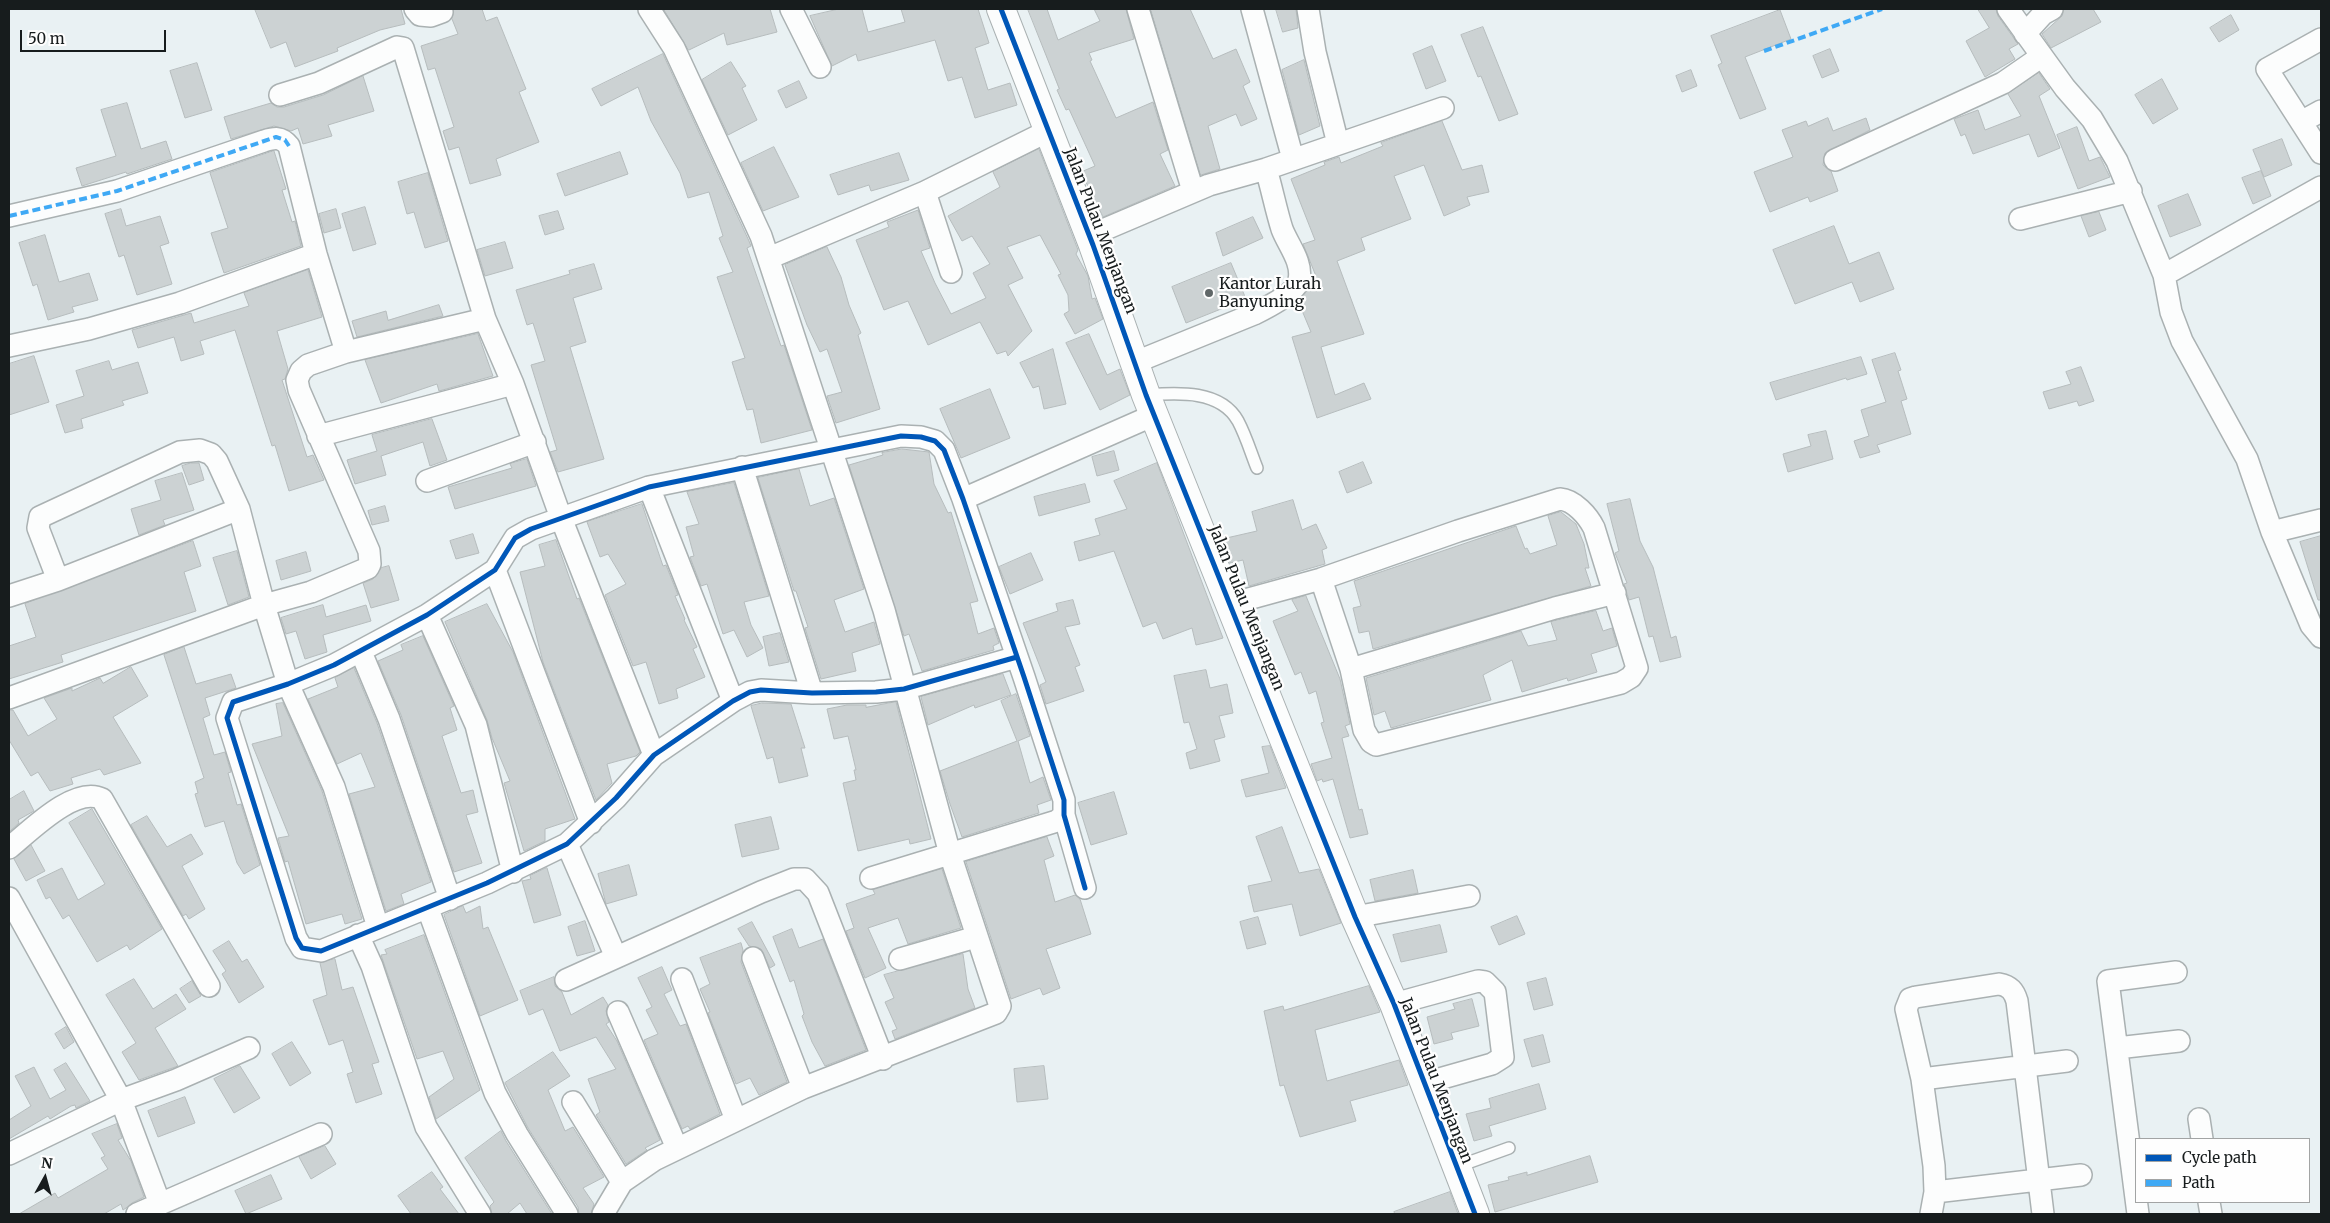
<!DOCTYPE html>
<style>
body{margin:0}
#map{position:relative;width:2330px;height:1223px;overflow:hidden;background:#e9f1f3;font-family:Merriweather,serif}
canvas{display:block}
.frame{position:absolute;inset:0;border:10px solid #171c1d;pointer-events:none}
.legend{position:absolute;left:2135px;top:1138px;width:175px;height:65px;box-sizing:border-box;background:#fefefe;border:1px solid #a2a4a4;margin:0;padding:6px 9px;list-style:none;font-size:15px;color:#171c1d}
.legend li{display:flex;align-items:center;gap:10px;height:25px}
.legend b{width:25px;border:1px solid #a2a4a4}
.north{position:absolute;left:20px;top:1153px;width:50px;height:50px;-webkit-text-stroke:4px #fefefe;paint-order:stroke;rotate:7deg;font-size:14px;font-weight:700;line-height:20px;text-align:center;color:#171c1d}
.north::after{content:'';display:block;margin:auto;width:18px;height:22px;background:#171c1d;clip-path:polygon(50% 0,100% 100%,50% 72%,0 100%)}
.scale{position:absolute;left:20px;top:30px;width:146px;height:22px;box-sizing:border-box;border:2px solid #171c1d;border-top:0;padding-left:6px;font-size:15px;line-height:18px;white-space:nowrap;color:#171c1d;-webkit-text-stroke:4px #fefefe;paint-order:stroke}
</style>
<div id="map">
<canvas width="2330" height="1223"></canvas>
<div class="frame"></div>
<ul class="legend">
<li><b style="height:6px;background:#0057b8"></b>Cycle path</li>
<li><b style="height:6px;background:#3fa9f5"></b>Path</li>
</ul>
<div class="north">N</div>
<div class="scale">50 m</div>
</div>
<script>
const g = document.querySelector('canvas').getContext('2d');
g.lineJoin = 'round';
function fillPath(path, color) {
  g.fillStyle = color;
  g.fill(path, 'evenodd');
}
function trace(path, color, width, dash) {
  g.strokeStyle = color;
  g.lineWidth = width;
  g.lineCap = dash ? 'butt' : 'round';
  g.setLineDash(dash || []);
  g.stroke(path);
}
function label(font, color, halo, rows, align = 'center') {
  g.font = font + ' Merriweather,serif';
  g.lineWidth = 4.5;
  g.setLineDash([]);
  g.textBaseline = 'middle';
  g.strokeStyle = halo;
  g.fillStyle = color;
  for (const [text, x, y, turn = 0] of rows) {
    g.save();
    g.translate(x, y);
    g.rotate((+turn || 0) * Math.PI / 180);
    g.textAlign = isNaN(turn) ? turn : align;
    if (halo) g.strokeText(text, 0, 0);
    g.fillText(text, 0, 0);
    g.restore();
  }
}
const building = new Path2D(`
 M255,9H401L405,24L380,30L337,48L338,51L295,67L286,42L271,48Z
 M454,9H482L486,21L497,17L526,89L519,92L539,142L496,159L501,175L470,184L459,147L449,150L443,131L454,127L435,68L428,70L421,46L458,34L452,19Z
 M664,9H770L777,32L727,45L724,33L689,50Z
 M839,9H862L868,32L905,22L901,9H978L989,43L975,48L988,90L1010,83L1017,105L975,118L962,77L948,81L935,40L858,61L856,54L832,66L810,16Z
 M1028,9H1047L1058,40L1100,21L1094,9H1126L1134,39L1089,53L1092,60L1090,61L1116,118L1153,102L1168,150L1160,154L1175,186L1103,217L1081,172L1095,166L1069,109L1066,110L1057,90L1059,89Z
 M1151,9H1190L1213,59L1236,49L1250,82L1243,86L1257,119L1241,126L1236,114L1208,126L1220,169L1201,175Z
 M1276,9H1296L1298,28L1283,32Z
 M1978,9H1996L1998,16L2018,44L2009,49L2015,59L1985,77L1966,41L1989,28Z
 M2064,9H2093L2101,22L2051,48L2042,34L2062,16Z
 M1780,10L1791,39L1745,57L1766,109L1740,119L1718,65L1722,63L1711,36Z
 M2231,15L2239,30L2219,42L2210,28Z
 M1483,27L1518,114L1499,121L1481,76L1478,77L1461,35Z
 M1432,46L1446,81L1426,89L1413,54Z
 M1830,49L1839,71L1822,78L1813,56Z
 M663,54L749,241L751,246L747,248L781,346L784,345L812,430L761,443L753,409L747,410L732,362L745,358L717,277L733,272L719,238L723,236L709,192L688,198L680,173L651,121L638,87L601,106L592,89Z
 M1304,60L1320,126L1299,135L1282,70Z
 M731,62L746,86L742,88L757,120L728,135L702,80Z
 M197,63L212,110L185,118L170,71Z
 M1691,70L1697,86L1682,92L1676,76Z
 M2039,73L2050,89L2039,96L2060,148L2038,157L2029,134L1973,154L1965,134L1961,136L1954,119L1978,110L1985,130L2021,116L2008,94Z
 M363,76L374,111L328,125L332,136L303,144L298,128L291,131L274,126L231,139L224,117L271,103L277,107H284L323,95Z
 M2162,79L2178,109L2153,124L2135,95Z
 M799,81L807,98L786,108L778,91Z
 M127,103L141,149L166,141L172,159L127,174L126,172L82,186L76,168L116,156L101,110Z
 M1828,118L1833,131L1866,118L1870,130L1825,153L1823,165L1831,171L1838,191L1810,202L1808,197L1770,212L1754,172L1793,157L1782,130L1806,121L1808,126Z
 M1442,121L1462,170L1482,165L1489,192L1467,197L1470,205L1444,216L1424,165L1394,176L1411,219L1361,238L1365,250L1337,261L1364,334L1321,347L1335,395L1364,383L1371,399L1317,418L1292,337L1311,332L1298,301L1311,284L1318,281L1303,244L1315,240L1291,179L1325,165L1324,162L1339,157L1341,163L1383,146L1381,143Z
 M2077,127L2089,161L2100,157L2110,177L2078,189L2057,135Z
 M2282,139L2292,165L2264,177L2253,150Z
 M774,147L799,197L763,211L741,163Z
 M1039,149L1078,250L1076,254L1088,276L1092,299L1095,298L1103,319L1075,334L1064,314L1069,311L1068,295L1058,275L1061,274L1040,235L1007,247L1023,278L1008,285L1032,331L1008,356L1006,351L997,354L980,322L928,345L908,301L884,310L856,240L889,227L887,222L918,210L930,248L921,251L935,283L951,314L986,298L973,273L990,264L972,236L962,241L948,216L1000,187L993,172Z
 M274,151L286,189L282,190L292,222L295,221L301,246L224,273L211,233L228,228L210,173Z
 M620,152L628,174L565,196L557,174Z
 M899,153L909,180L871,191L869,185L838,195L830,175Z
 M2261,171L2271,196L2253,204L2242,178Z
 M428,173L448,241L425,248L414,212L407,214L398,182Z
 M2188,194L2201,225L2170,237L2158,206Z
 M365,207L376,244L353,251L342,214Z
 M121,209L126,226L160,216L169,243L160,246L172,284L137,295L124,255L119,257L105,214Z
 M336,209L341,228L324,233L319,214Z
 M558,211L564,229L545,235L539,216Z
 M2099,212L2106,230L2089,237L2081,216Z
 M1253,217L1263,238L1223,256L1216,233Z
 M1834,226L1849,264L1879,252L1894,289L1860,302L1852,282L1795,304L1773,250Z
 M45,235L59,282L89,273L98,300L72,307L74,312L48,320L37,284L33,286L19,243Z
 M505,242L513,268L485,276L477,250Z
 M827,247L841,277L849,305L861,333L858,335L880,409L836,423L827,396L842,392L827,349L820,352L807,325L785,265Z
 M1231,263L1246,299L1186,323L1172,287Z
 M594,264L602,289L573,298L586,342L570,347L604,459L558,472L550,452L557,450L531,365L545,361L533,323L527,325L516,290L570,274L569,271Z
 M308,270L322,317L277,331L288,369L285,379L282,380L307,457L313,455L324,480L289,491L275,445L272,446L235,330L200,341L204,354L181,361L174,337L138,348L132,330L191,313L194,323L249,306L244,293Z
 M439,305L443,316L357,337L352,321L386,311L388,320Z
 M478,334L493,376L439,391L437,384L381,403L365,360Z
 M1089,334L1107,375L1120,369L1130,395L1100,410L1066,343Z
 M1053,349L1066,404L1044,409L1039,386L1033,388L1020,363Z
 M1895,353L1901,370L1898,371L1907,399L1901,401L1911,434L1877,445L1880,452L1860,458L1854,441L1869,436L1861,410L1886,402L1872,360Z
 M34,356L49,402L9,415V364Z
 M1861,357L1867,374L1847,380L1846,378L1776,400L1770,383Z
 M109,361L112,370L138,362L148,393L122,401L124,405L81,419L83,428L65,433L56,405L84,396L76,371Z
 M2081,367L2094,401L2079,406L2077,401L2049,409L2043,392L2071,384L2066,372Z
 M990,389L1010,438L961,458L940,409Z
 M432,419L447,460L430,466L423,442L381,456L386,475L355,484L347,460L377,451L372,435Z
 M1826,431L1833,459L1788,472L1783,454L1811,446L1808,435Z
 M902,449L929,452L934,484L948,513L951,512L978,601L970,603L978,634L994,628L999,643L993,646L994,650L922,671L909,634L904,636L849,465L883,455L882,453Z
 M1114,451L1119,470L1097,476L1092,457Z
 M527,459L536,486L455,509L448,487L512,468L510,464Z
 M1363,462L1372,483L1347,493L1339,472Z
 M191,463H199L204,480L189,485L182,466Z
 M1157,463L1223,638L1213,641L1196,645L1192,628L1163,639L1156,622L1143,627L1114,551L1079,561L1074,542L1100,535L1095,519L1127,509L1114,481Z
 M799,469L810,506L834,498L864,589L834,600L845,632L874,622L880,644L852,653L856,671L821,679L805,628L808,627L796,591H794L758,478Z
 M182,473L194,510L163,520L165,525L139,535L131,509L161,500L155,481Z
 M734,483L769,596L744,602L751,625L763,648L747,657L734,630L723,634L707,584L701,586L690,557L694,556L686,527L699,524L687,492Z
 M1085,484L1090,502L1039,516L1034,497Z
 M1630,499L1640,541L1653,567L1671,638L1676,636L1681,657L1660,662L1653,636L1649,637L1639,597L1629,600L1624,584L1627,583L1615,553L1619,551L1607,504Z
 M1293,500L1302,530L1316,524L1327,548L1322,550L1325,564L1249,586L1243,560L1230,563L1222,539L1257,531L1252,512Z
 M642,504L663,566L666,565L678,595L675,596L685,619L684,620L697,647L693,649L705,677L676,689L678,698L659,704L646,662L633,666L605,595L626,584L608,554L600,557L587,522Z
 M385,506L389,521L372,525L368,511Z
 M1561,512L1576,524L1584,544L1589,568H1585L1591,586L1373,649L1369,631L1359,633L1353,608L1361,606L1354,581L1516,526L1525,549L1527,548L1530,554L1557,545L1548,516Z
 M473,534L479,553L456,559L450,541Z
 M2321,536V600H2318L2300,542Z
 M556,540L577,599L579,598L640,752L636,756L607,764L612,783L596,800L543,662L520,572L545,566L539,545Z
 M193,541L201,566L184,572L196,611L61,655L63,662L9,679V646L36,637L25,604Z
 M237,551L249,597L228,605L213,558Z
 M306,552L311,571L281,580L276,561Z
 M1031,553L1043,580L1010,594L999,567Z
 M389,566L399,600L371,608L363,583L373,579L381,568Z
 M1306,596L1340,679L1350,724L1345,726L1349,736L1342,738L1359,810L1362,809L1368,834L1350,838L1333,779L1323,782L1322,779L1317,781L1311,764L1332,758L1321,723L1324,722L1316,691L1309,694L1301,672L1295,675L1273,621L1298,611L1292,600Z
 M1073,600L1080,624L1065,627L1080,665L1075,667L1084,691L1046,704L1040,685L1046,682L1023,623L1058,611L1056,604Z
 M487,604L513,652L575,819L545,829V841L524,851L504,783L510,781L492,738L487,720L445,622Z
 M323,605L326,617L366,605L371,621L323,635L327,652L305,659L296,631L286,634L281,618Z
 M1596,611L1603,631L1612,628L1617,646L1591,654L1597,672L1568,681L1567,678L1522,692L1512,660L1483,675L1491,700L1391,728L1385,711L1374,715L1366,678L1521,631L1528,646L1557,640L1551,622Z
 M780,633L789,662L769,666L763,637Z
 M423,636L454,706L450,708L457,730L442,736L461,793L473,790L478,812L466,815L482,863L454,872L401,715L378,661L403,650L401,645Z
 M184,647L196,684L231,674L236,688L205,698L210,715L203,718L214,755L225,752L231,772L228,773L237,805L241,804L260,865L244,874L237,863L224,821L205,827L195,794L198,793L195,782L204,778L164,655Z
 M131,667L148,696L113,717L141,763L104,775L100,769L71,778L73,784L50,791L38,772L31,776L9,740V710H13L28,736L57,719L44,698L72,688V691L100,678L103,683Z
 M354,668L377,723L431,882L401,894L404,904L386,911L349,794L375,787L361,753L337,764L308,699L338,687L335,678Z
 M1206,670L1210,688L1227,684L1233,713L1219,716L1225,737L1214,740L1220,761L1190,769L1186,753L1197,749L1189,722L1184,723L1174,676Z
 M1003,674L1011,695L975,708L974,705L928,725L921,697Z
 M1016,694L1030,736L1018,741L1030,783L1043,777L1051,800L1037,805L1039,813L962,837L950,804L940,771L1017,741L1001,701Z
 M896,702L931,839L910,844L909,839L858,851L843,783L856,780L854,770H856L848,736L834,739L827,709L847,705H866V707Z
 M283,703L322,791L362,919L345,924L342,914L306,924L288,861L285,862L278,838L289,836L252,744L282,736L276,704Z
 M762,703L791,704L805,748H801L808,776L779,783L773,757L767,759L751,706Z
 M1270,746L1286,788L1246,797L1241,780L1269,773L1262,747Z
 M24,791L34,811L18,820L19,823L9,832V800Z
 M1114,792L1127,834L1091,845L1078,803Z
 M92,809L162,929L130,950L127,945L97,962L69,915L63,919L50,897L46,899L37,880L62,868L78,900L105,884L69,823Z
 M147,816L167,847L191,834L203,854L182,866L205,909L189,919L186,914L183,916L131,825Z
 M771,817L779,849L742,857L735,825Z
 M1282,827L1299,873L1319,869L1341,923L1300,936L1292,904L1254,912L1248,886L1272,881L1256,837Z
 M1047,837L1054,856L1044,860L1055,902L1075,895L1080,899L1091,934L1046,949L1060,988L1043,995L1040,988L1011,999L966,862Z
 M31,845L45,871L26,881L14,859Z
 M629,865L637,895L606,904L598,874Z
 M547,868L561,915L534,923L522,881L531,879L530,876Z
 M942,869L961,928L908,944L898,918L868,928L886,968L865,978L846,931L854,928L846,904L875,894L873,890Z
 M1413,870L1418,893L1375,901L1370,880Z
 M463,906L466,913L480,906L483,929L488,927L518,1000L480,1016L444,915Z
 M1517,916L1525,934L1499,945L1491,927Z
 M1258,917L1266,944L1247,949L1240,922Z
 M585,921L595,951L577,956L568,927Z
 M752,922L775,965L770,968L761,949L749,946L738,929Z
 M1440,925L1447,952L1401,962L1393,935Z
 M792,929L799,948L823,939L866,1050L825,1066L812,1042L802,1016L804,1014L794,980L790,982L773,937Z
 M424,935L480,1090L436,1119L429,1097L454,1079L443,1051L417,1059L381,955L387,954L385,950Z
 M229,941L242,962L247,959L264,987L239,1003L222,974L226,971L213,951Z
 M741,943L743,950L741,962L787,1082L759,1095L750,1078L736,1084L708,1013L710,1012L700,989L710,984L700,958Z
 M963,954L968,989L975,1008L895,1039L892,1031L897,1029L885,1002L894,998L884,975Z
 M335,959L342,990L353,987L379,1062L372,1064L382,1094L356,1103L347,1074L353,1072L343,1040L329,1045L313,1000L327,995L320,963Z
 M662,967L672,990L664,994L680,1026L686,1024L720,1114L690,1129L688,1126L682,1129L644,1040L658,1034L646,1010L652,1007L638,978Z
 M554,977L555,986L562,992L571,1015L603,997L608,1005L606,1011L609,1022L606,1024L617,1041L660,1140L645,1148L647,1150L626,1164L596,1115L600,1112L588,1079L616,1069L596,1037L560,1051L543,1009L529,1015L520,991Z
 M1546,978L1553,1005L1534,1010L1527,983Z
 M134,979L153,1009L176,994L186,1009L155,1028L178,1066L139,1080L122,1052L136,1043L106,995Z
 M192,981L201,996L189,1003L180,989Z
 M1369,986L1380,1012L1315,1030L1327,1081L1399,1060L1408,1085L1350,1101L1356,1121L1300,1137L1284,1085L1280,1086L1264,1011L1283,1006L1284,1010Z
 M1472,999L1479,1026L1451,1033L1453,1039L1434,1044L1427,1017L1455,1009L1453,1004Z
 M66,1027L74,1042L64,1049L55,1034Z
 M1543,1035L1550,1062L1532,1067L1524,1040Z
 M292,1042L311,1073L290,1086L272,1054Z
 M553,1052L570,1076L548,1090L565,1131L573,1127L604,1177L583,1188L594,1204L591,1214H579L578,1207L528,1128L505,1083Z
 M66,1063L90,1101L76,1108L75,1105L71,1106L50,1119L48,1116L9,1139V1120L31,1106L15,1076L34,1067L50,1099L66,1090L54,1070Z
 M240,1066L260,1098L234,1113L214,1079Z
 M1044,1066L1048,1099L1017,1102L1014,1069Z
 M1539,1084L1546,1109L1489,1126L1492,1136L1474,1141L1466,1114L1491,1108L1489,1099Z
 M185,1097L195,1123L158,1137L148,1111Z
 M117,1124L122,1138L118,1140L131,1161L144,1197L132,1203L126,1208L123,1210L121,1204L104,1214H19L55,1193L58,1198L108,1169L101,1158L105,1156L92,1134Z
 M501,1131L506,1141L552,1214H527L520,1203L507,1214H492L490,1206L494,1202L465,1158Z
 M325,1146L336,1164L311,1179L299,1157Z
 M1590,1156L1598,1182L1495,1212L1488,1185L1509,1180L1508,1177L1527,1172V1175Z
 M432,1172L443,1187L440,1189L459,1214H411L398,1196Z
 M271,1175L282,1199L246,1214L235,1191Z
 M1450,1192L1458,1214H1395L1394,1212Z`);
const service = new Path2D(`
 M1146,395C1176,393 1220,389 1238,421C1246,436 1251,453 1257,468
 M1456,1167L1509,1148`);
const minor = new Path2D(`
 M415,9L420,15L431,16L442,12
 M791,9L820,67
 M1138,9L1193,191
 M1252,9L1293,159
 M1308,9L1315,52L1338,144
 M2008,9L2065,88L2092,119L2117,161L2164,275L2171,312L2182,341L2247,459L2272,532L2311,625L2321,637
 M2025,34L2043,14L2052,9
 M2321,39L2267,69L2321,153
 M280,95L319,83L397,47L403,48L485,319L513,384L318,436
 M2301,122L2321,111
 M1835,160L2003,83L2042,56
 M925,192L951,272
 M9,216L117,191L264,141C274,138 281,136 289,146L316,254L346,352
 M2020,219L2131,191
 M1089,236L1209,185L1266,169L1443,108
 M769,258L925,192L1048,131
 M2164,275L2321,187
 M9,346L89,329L180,303L316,254
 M1136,362L1254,314C1266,308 1296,293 1299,280C1303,262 1288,245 1282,229C1276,210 1272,189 1266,169
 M513,384L561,518L654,755
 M742,467L812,693
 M427,481L535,442
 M649,487L733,701
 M963,499L1154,415
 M2272,532L2321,520
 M495,570L591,823
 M58,580L38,528L40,517L180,452L200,450L211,454L217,461L239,509L264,605L288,684L334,787L378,927
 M9,596L58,580L239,509
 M1230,604L1321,579L1458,531L1560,499C1574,500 1588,516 1594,528L1637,668L1631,677L1621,683L1376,745L1371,742L1364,730L1351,669L1321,579
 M427,615L476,725L513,872
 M361,652L389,719L450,899
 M1017,657L904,689L876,692L812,693L761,690L750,692L733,701L654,755L616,798L567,844L487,883L321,951L302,948L296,938L227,718L233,702L288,684L334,665L427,615L495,570L515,538L531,529L649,487L901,436L921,437L935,441L944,450L963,499L1024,677L1064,800V815L1085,888
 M1351,669L1555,608L1615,593
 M9,698L264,605L311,592L368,568L370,564L369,551L299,390L297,380L301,371L308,365L346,352L485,319
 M567,844L616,957
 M9,848C30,831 75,785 102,799L209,986
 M871,878L1057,821L1064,815
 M9,898L121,1100L160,1204
 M428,909L495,1093L517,1134L567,1214
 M1355,917L1469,896
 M358,935L372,966L426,1127L480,1214
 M753,958L803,1088
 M900,959L976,937
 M682,979L736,1120
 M566,980L761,892L794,879H805L818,893L883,1059
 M1394,1004L1478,981L1485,982L1495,992L1503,1057L1492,1064L1425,1083
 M618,1012L677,1148
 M2117,1048L2179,1041
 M1922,1079L2067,1061
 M573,1102L622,1182
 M2199,1119L2202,1139
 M9,1154L121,1100L176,1080L249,1048
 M1935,1192L2081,1175
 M2209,1202L2211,1214
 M137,1214L321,1134
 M603,1214L622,1182L654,1160L803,1088L996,1013L1000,1006L950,854L884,610L761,236L674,48L649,9
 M1931,1214L1935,1192L1934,1166L1922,1079L1906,1009L1910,999L1916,997L1999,984C2010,986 2014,991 2017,1001L2043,1214
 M2138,1214L2108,981L2176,972`);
const tertiary = new Path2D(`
 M1001,9L1093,245L1146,395L1355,917L1394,1004L1475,1214`);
const quiet = new Path2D(`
 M1764,51L1882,9
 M9,216L117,191L276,137L285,140L289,146`);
const cycleway = new Path2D(`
 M1001,9L1093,245L1146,395L1355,917L1394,1004L1475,1214
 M1017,657L904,689L876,692L812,693L761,690L750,692L733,701L654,755L616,798L567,844L487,883L321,951L302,948L296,938L227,718L233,702L288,684L334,665L427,615L495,570L515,538L531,529L649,487L901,436L921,437L935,441L944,450L963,499L1024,677L1064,800V815L1085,888`);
const markers = [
 [1209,293,5,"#606768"]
];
const streetNames = [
 ["Jalan Pulau Menjangan",1100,231,69],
 ["Jalan Pulau Menjangan",1246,608,68],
 ["Jalan Pulau Menjangan",1436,1081,69]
];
const poiNames = [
 ["Kantor Lurah",1219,284],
 ["Banyuning",1219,302]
];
fillPath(building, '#ccd2d3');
trace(building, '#b6bcbd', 1);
trace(service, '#aab1b2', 14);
trace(minor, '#aab1b2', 24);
trace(tertiary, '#aab1b2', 30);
trace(service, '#fcfdfd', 11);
trace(minor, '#fcfdfd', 21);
trace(tertiary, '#fcfdfd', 28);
trace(quiet, '#3fa9f5', 4, [8, 4]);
trace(cycleway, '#0057b8', 5);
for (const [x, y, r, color] of markers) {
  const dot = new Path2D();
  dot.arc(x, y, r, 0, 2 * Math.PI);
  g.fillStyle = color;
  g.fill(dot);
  trace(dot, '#fefefe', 2);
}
label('16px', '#171c1d', '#fefefe', streetNames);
label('16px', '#171c1d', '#fefefe', poiNames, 'left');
</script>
